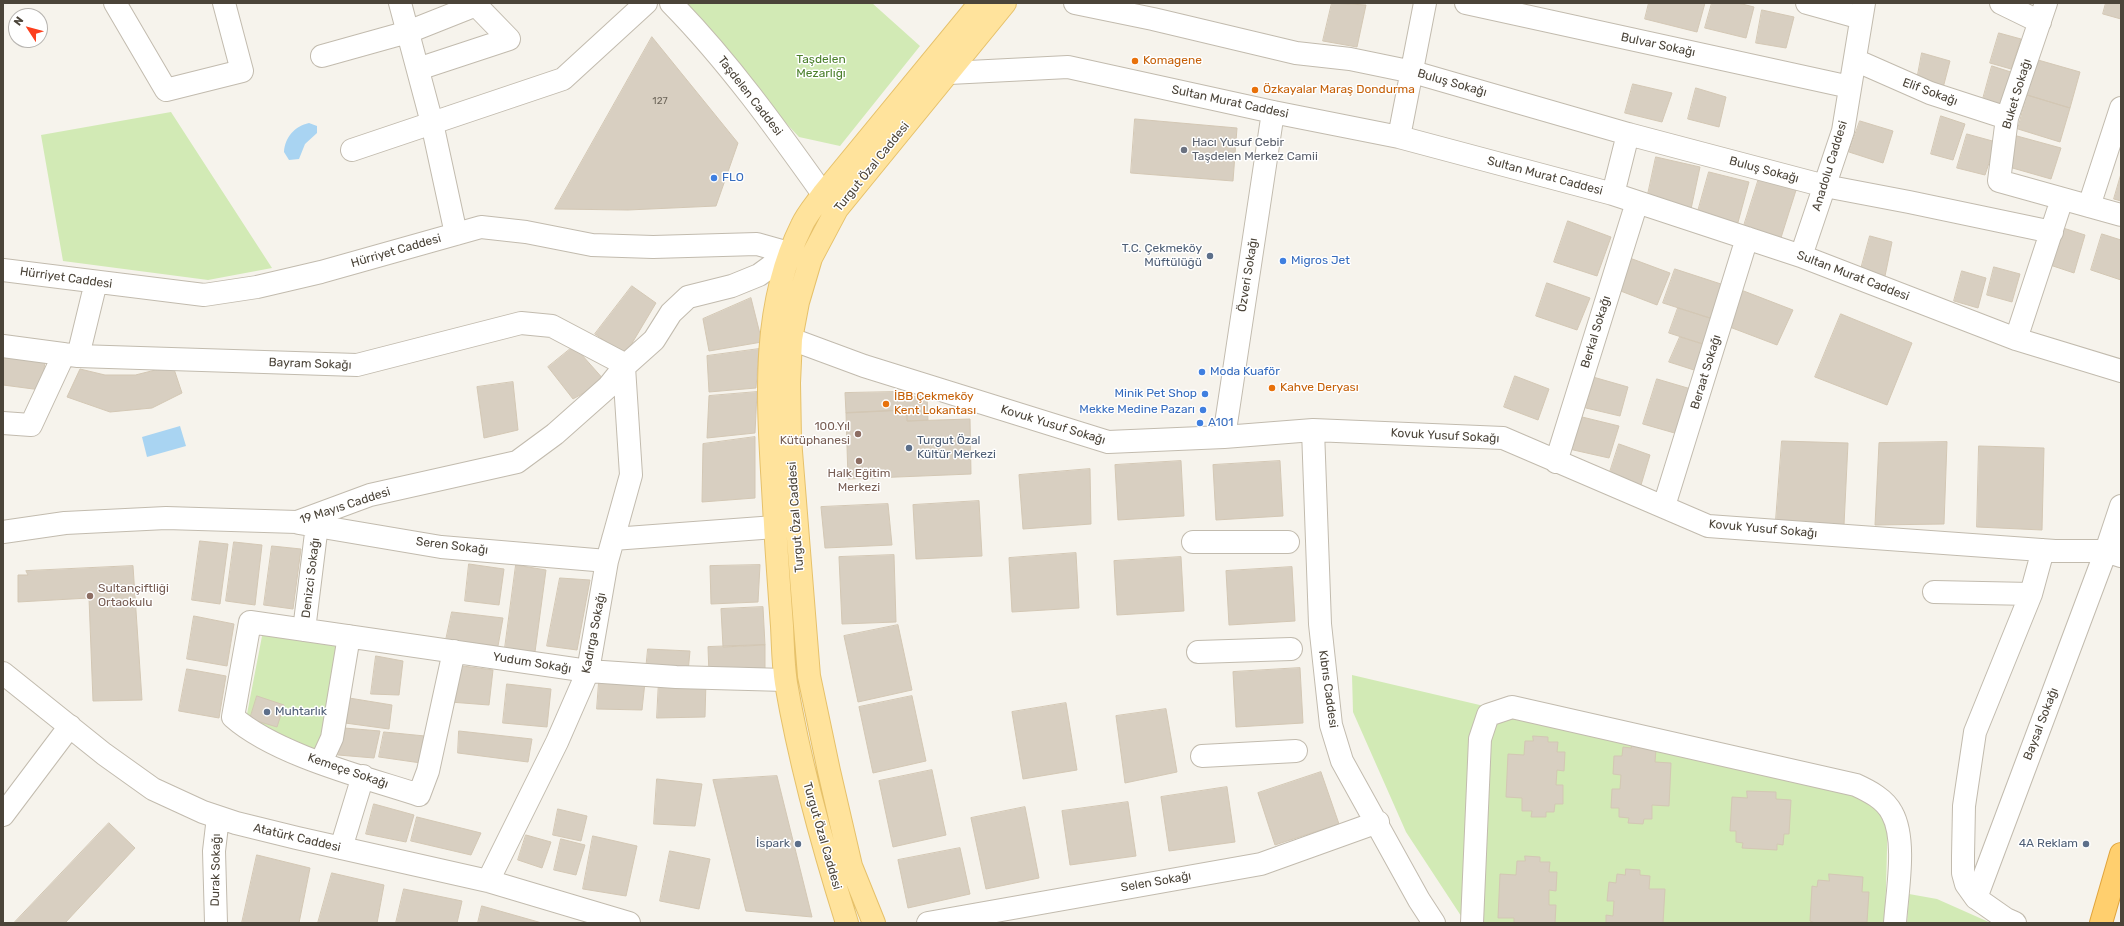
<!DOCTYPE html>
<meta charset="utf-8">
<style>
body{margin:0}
#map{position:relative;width:2124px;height:926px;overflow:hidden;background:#f6f3ec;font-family:Rubik,sans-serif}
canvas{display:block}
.frame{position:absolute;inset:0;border:4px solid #4b4439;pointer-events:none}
.north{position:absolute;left:8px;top:8px;width:40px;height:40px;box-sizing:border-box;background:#fff;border:1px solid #b7b4b0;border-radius:50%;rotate:306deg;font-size:11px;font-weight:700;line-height:16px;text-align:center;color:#4b4439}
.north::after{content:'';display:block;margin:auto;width:14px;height:18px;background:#fc3f1d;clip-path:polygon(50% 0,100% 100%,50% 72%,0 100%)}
</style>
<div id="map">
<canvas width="2124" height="926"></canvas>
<div class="frame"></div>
<div class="north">N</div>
</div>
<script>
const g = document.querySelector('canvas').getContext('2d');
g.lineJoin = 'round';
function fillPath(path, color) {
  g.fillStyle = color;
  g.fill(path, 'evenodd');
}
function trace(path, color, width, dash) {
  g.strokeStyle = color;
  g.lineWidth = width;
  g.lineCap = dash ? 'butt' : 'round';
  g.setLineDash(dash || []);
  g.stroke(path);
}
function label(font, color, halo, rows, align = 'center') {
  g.font = font + ' Rubik,sans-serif';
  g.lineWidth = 3;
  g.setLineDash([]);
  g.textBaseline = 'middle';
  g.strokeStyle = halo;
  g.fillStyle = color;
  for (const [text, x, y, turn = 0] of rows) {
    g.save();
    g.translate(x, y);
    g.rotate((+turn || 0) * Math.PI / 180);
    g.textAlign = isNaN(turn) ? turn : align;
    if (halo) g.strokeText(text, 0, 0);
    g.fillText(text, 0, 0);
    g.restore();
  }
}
const green = new Path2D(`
 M683,3H872L920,46L840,146L799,137L755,90Z
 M171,112L272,268L208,280L63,261L41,135Z
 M263,631L342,645L329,730L316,754L246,719Z
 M1352,675L1484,706L1465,922L1406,832L1353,712Z
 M1511,710L1849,787L1888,814L1885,923H1480L1487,739L1494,721Z
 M1909,894L1937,899L1991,923H1907Z`);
const water = new Path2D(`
 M309,123L317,126V133L305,144L299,159L289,160L284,152C285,137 295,126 309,123Z
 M180,426L186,446L147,457L142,437Z`);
const building = new Path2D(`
 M1332,3L1366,5L1357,47L1323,41Z
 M1649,3H1705L1697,32L1645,19Z
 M1712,3H1738L1754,7L1746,38L1705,28Z
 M2106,3H2121V19L2103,14Z
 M1762,10L1794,17L1786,48L1756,43Z
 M1999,33L2021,39L2011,69L1990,63Z
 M652,37L738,143L716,206L628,210L555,209Z
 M1922,53L1950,61L1943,88L1917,80Z
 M2038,60L2080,72L2070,108L2027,95Z
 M1992,66L2017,74L2007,106L1983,99Z
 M1633,84L1672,93L1662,122L1625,113Z
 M1696,88L1726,97L1719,127L1688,119Z
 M2027,95L2070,108L2060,142L2018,129Z
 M1941,116L1965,124L1953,160L1931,154Z
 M1135,119L1237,128L1233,181L1131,173Z
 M1860,121L1893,131L1883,163L1849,152Z
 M1967,134L1996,142L1985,175L1957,168Z
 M2017,136L2061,148L2051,179L2009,167Z
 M1656,157L1700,167L1691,209L1647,199Z
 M1709,172L1749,182L1737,226L1697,215Z
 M2121,174V201L2114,199Z
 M1760,175L1797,187L1779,244L1742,232Z
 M1568,221L1611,237L1597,276L1554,262Z
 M2060,227L2085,235L2074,273L2050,265Z
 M2102,234L2121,240V280L2091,270Z
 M1870,236L1892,242L1885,276L1861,269Z
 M1627,257L1670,273L1657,305L1618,290Z
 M1994,267L2020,274L2012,302L1987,295Z
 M1675,269L1724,285L1713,319L1663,303Z
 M1962,271L1986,278L1978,308L1954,301Z
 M1547,283L1590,298L1577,330L1536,316Z
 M632,286L656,303L625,355L595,334Z
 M1741,290L1793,310L1777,345L1727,326Z
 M751,298L762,342L709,351L703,319Z
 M1678,308L1713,319L1706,345L1669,333Z
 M1841,314L1912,343L1887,405L1815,377Z
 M1680,337L1706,345L1694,370L1669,362Z
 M574,346L605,381L573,399L548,367Z
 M759,349L756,388L709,392L707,356Z
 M3,351L46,355L41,390L3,385Z
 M173,366L182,393L152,408L110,412L67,397L80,369L105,375H135Z
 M1515,376L1549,389L1538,420L1504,407Z
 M1593,377L1628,387L1620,416L1586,408Z
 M1657,379L1691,389L1678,434L1643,424Z
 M513,382L518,430L484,438L477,387Z
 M757,392L755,433L707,438L709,396Z
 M894,392V397L927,396L928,420L907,421V410L846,413L845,393Z
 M907,410V421L970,419L971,474L848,479L846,413Z
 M1578,416L1619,426L1609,458L1569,449Z
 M755,437V498L702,502L703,444Z
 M1782,441L1848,443L1844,525L1776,520Z
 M1947,442L1944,524L1875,525L1879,443Z
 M1619,444L1650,455L1641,485L1609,475Z
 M1979,446L2044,448L2042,530L1977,527Z
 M1181,461L1184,516L1118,520L1115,465Z
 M1280,461L1283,516L1216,520L1213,465Z
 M1090,469L1091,524L1023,529L1019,475Z
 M979,501L982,556L916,559L913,505Z
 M888,504L892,545L825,548L821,507Z
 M200,541L228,544L220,604L192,600Z
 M234,542L262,545L255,605L226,601Z
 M272,546L301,549L293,609L264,605Z
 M1076,553L1079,608L1012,612L1009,558Z
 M894,555L896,622L842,624L839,557Z
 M1181,557L1184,611L1117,615L1114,561Z
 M469,564L504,569L499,605L465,601Z
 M516,565L546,570L535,652L505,648Z
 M760,565L758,602L711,604L710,566Z
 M133,566L142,700L93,701L89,598L18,602V575H28L26,571Z
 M1292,567L1295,621L1229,625L1226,571Z
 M560,578L590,580L577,650L547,646Z
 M763,607L765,645L723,647L721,609Z
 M452,612L503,618L498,646L446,640Z
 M194,616L234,624L227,666L187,659Z
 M898,625L912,690L858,702L844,636Z
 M765,645V673L709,675L708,647Z
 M648,649L690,651L688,672L646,670Z
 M376,656L403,661L399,695L371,694Z
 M455,665L493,670L489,705L450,702Z
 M1300,668L1303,723L1236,727L1233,672Z
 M187,669L226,676L219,718L179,711Z
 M659,680L706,681L705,717L657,718Z
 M599,682H645L642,710L597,709Z
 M507,684L551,689L547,727L503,723Z
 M257,696L284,705L277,727L250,719Z
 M912,696L926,761L873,773L859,707Z
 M349,698L392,705L389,729L345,723Z
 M1066,703L1077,770L1023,779L1012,712Z
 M1166,709L1177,772L1125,783L1116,716Z
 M344,728L380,731L374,758L338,755Z
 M459,731L532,739L528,762L458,753Z
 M384,732L425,736L421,763L379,757Z
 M1533,736L1548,737V742H1558L1557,752H1565L1564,771L1557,770L1556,785H1563V804H1555L1554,812H1546V817H1531L1532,811H1522V798L1506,797L1508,754L1524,755L1525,741H1533Z
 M1632,742L1646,743V749H1656L1655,762L1671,763L1669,806L1652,805V819H1644L1643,824L1628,823L1629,818L1619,817V808H1611L1612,789H1620L1621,775L1613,774L1614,756H1622L1623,747L1631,748Z
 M932,770L946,835L893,847L879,781Z
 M1321,772L1339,824L1275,845L1258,793Z
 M777,776L812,917L746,911L713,780Z
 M657,779L702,784L695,826L654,824Z
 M1227,787L1235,842L1169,851L1161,797Z
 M1747,791L1776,792V799L1791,800L1789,834H1784L1783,845L1777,844V850L1742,848L1743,843L1736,842V831H1730L1732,797L1747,798Z
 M1128,802L1136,856L1070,865L1062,811Z
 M374,804L414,815L406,842L366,834Z
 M1025,807L1039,878L986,889L971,818Z
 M558,809L587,816L581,841L553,835Z
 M417,817L481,833L471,855L411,841Z
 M109,823L135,848L65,923H14Z
 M526,835L551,842L542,868L518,860Z
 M593,836L637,846L626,896L583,889Z
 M561,839L585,845L576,875L554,870Z
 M960,848L970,894L908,908L898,860Z
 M670,851L710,859L699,909L660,901Z
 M257,855L310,868L299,923H242Z
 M1525,856L1540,857V862H1550L1549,872H1557L1556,891L1549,890V905H1556L1555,923H1514V918H1498L1500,874L1516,875L1517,861H1525Z
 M1626,869L1640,870V875L1650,876L1649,889H1665L1663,923H1606V915L1613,916L1614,901H1607L1609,882L1616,883L1617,874L1625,875Z
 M332,873L384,885L377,923H318Z
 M1829,874L1863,877L1862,892H1869L1867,922L1815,923L1810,921L1812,886L1817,887L1818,880L1829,881Z
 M404,889L462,901L457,923H396Z
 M482,906L542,923H478Z`);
const minor = new Path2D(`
 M115,3L166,90L242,71L224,3
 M400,3L432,123L456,234
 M671,3C728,61 776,128 823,194
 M1075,3L1153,19L1296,53L1350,59L1413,72L1628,134L1825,186L1909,202L2052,232
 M1466,3L1850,87
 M1807,3L1861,18
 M2001,3L2040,22
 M2046,3L2007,118L1999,181L2121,215
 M322,56L408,32L476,5
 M1855,60L1930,93L2007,118
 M418,69L509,39L474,3
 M949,73L1068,67L1273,112L1399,137L1613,194L1801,256L2016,339L2121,371
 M1399,137L1425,3
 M352,150L563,79L646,3
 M1613,194L1628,134
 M2089,206L2121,108
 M1801,256L1843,131L1864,3
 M3,270L204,295L257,287L321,272L481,227L526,232L592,245L653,247L757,244L789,253
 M791,339L864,366L1108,442L1224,437L1313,430L1503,438L1708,526L2055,551H2106L2121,556
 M2016,339L2062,199
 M3,346L78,356L357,365L521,323L552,326L626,365L654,340L671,313L688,297L732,286L759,275L789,253
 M78,356L96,282
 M3,423L31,425L64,354
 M1313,430L1320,624L1331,725L1342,761L1419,900L1434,923
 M1224,437L1273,112
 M1556,462L1637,202
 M1664,506L1747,238
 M299,523L441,547L607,561
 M3,532L65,523L166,518L297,522L370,495L517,462L555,434L608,387L624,367
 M613,539L775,527
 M1193,542H1288
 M1934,592L2031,594
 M304,630L317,525
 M454,651L428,771L419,795C364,777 276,755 233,717L250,622L588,671L676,677L785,680
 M1198,652L1291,649
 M3,673L104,754L153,789L203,812L236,823L297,838L488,881L629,923
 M1202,756L1296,751
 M321,762L332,738L349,636
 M3,815L70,726
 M341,848L363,776
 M488,881L557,742L588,671L607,561L631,475L624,367
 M1976,898L1966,884L1963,873V856L1964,806L1975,732L2031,594L2043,550
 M216,923L214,851L218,817
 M928,923L1261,864L1378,822
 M1472,923L1480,739L1488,715L1512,707L1856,785C1869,791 1885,799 1892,813C1907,840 1897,892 1895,923
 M2015,923L2006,919L1976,898L2106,551L2121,506`);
const major = new Path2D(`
 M847,923C822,844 800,764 786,683C783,664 783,645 782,626C779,586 776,546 774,506C769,412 758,313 802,225C807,214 816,204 823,194L980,3
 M874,923L851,866L829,771L809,676L790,439L789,383L791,339L798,302L811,258L837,209L1005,3`);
const highway = new Path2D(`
 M2101,923L2121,854`);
const markers = [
 [1135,61,4,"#e8710a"],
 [1255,90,4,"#e8710a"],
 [1184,150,4,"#6b7280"],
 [714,178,4,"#3f7fe0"],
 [1210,256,4,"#5c6f8a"],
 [1283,261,4,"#3f7fe0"],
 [1202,372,4,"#3f7fe0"],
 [1272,388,4,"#e8710a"],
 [1205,394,4,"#3f7fe0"],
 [886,404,4,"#e8710a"],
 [1203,410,4,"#3f7fe0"],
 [1200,423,4,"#3f7fe0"],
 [858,434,4,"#8d6e63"],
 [909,448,4,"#5c6f8a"],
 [859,461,4,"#8d6e63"],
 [90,596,4,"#8d6e63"],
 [267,712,4,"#5c6f8a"],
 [798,844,4,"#5c6f8a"],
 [2086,844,4,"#5c6f8a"]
];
const numberNames = [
 ["127",660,101]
];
const streetNames = [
 ["Bulvar Sokağı",1658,45,12],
 ["Buluş Sokağı",1452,83,16],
 ["Elif Sokağı",1930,92,20],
 ["Buket Sokağı",2017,94,-73],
 ["Taşdelen Caddesi",750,96,52],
 ["Sultan Murat Caddesi",1230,102,12],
 ["Anadolu Caddesi",1830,166,-73],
 ["Turgut Özal Caddesi",872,167,-51],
 ["Buluş Sokağı",1764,170,15],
 ["Sultan Murat Caddesi",1545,176,15],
 ["Hürriyet Caddesi",396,251,-16],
 ["Özveri Sokağı",1248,275,-81],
 ["Sultan Murat Caddesi",1853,276,21],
 ["Hürriyet Caddesi",66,278,8],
 ["Berkal Sokağı",1596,332,-73],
 ["Bayram Sokağı",310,364,2],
 ["Beraat Sokağı",1706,372,-73],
 ["Kovuk Yusuf Sokağı",1053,425,17],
 ["Kovuk Yusuf Sokağı",1445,436,3],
 ["19 Mayıs Caddesi",345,506,-18],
 ["Turgut Özal Caddesi",796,517,-94],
 ["Kovuk Yusuf Sokağı",1763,529,5],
 ["Seren Sokağı",452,546,7],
 ["Denizci Sokağı",311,578,-83],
 ["Kadırga Sokağı",594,633,-79],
 ["Yudum Sokağı",532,663,9],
 ["Kıbrıs Caddesi",1328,689,82],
 ["Baysal Sokağı",2041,724,-69],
 ["Kemeçe Sokağı",348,771,19],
 ["Turgut Özal Caddesi",822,836,74],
 ["Atatürk Caddesi",297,838,13],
 ["Durak Sokağı",216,870,-89],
 ["Selen Sokağı",1156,882,-10]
];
const parkNames = [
 ["Taşdelen",821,60],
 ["Mezarlığı",821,74]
];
const foodNames = [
 ["Komagene",1143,61],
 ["Özkayalar Maraş Dondurma",1263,90],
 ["Kahve Deryası",1280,388],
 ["İBB Çekmeköy",894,397],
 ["Kent Lokantası",894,411]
];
const worshipNames = [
 ["Hacı Yusuf Cebir",1192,143],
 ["Taşdelen Merkez Camii",1192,157]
];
const shopNames = [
 ["FLO",722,178],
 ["Migros Jet",1291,261],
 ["Moda Kuaför",1210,372],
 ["Minik Pet Shop",1197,394,"right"],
 ["Mekke Medine Pazarı",1195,410,"right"],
 ["A101",1208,423]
];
const serviceNames = [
 ["T.C. Çekmeköy",1202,249],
 ["Müftülüğü",1202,263],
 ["Turgut Özal",917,441,"left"],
 ["Kültür Merkezi",917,455,"left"],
 ["Muhtarlık",275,712,"left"],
 ["İspark",790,844],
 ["4A Reklam",2078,844]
];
const educationNames = [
 ["100.Yıl",850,427],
 ["Kütüphanesi",850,441],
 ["Halk Eğitim",859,474,"center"],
 ["Merkezi",859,488,"center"],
 ["Sultançiftliği",98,589,"left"],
 ["Ortaokulu",98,603,"left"]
];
fillPath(green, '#d2eab5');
fillPath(water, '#a9d4f2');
fillPath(building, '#d8cfc1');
trace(building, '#d3c7b4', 1);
trace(minor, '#c2bbae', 24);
trace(major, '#e6c16a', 24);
trace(highway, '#e0a43c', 24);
trace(minor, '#fff', 22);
trace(major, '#ffe39c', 22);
trace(highway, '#ffcf6e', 22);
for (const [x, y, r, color] of markers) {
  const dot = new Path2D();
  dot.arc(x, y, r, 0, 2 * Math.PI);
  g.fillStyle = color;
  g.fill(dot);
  trace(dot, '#fff', 1.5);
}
label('10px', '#6e675b', null, numberNames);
label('12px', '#4b4439', '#fff', streetNames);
label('12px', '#4a7f2a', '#fff', parkNames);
label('12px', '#c56008', '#fff', foodNames, 'left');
label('12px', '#5b616d', '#fff', worshipNames, 'left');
label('12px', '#366cbe', '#fff', shopNames, 'left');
label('12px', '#4e5e75', '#fff', serviceNames, 'right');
label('12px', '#785e54', '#fff', educationNames, 'right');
</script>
